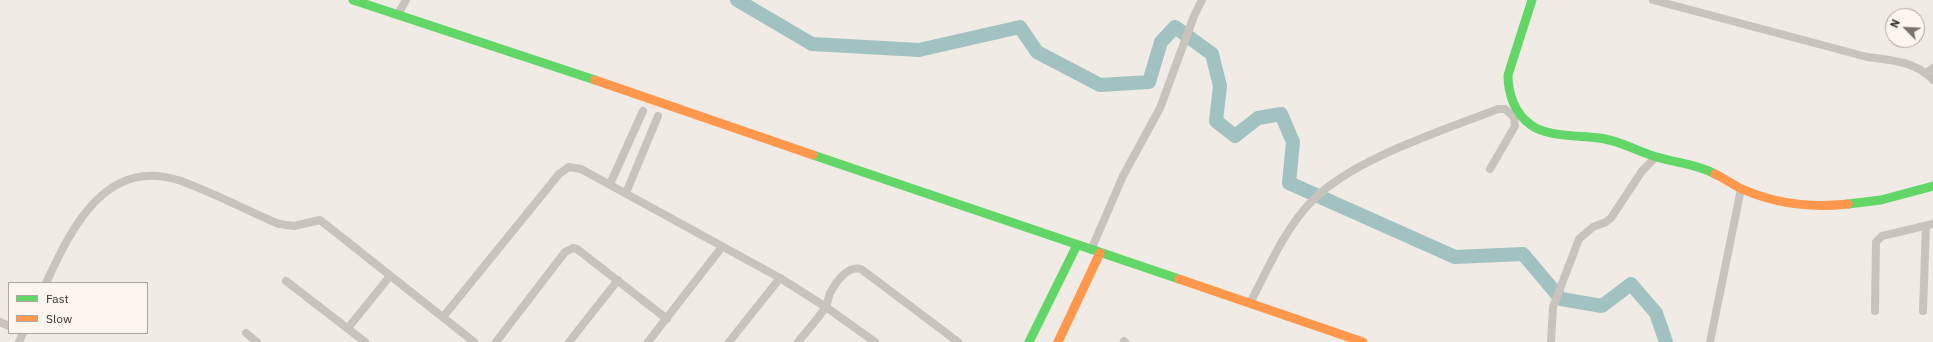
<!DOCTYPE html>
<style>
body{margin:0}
#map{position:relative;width:1933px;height:342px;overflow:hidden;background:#f0ebe5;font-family:"IBM Plex Sans",sans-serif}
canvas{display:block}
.legend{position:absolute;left:8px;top:282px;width:140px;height:52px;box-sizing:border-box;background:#fbf5ee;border:1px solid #aea6a0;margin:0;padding:5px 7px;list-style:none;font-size:12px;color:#3b302b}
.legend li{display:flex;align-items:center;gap:8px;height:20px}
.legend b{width:20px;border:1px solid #aea6a0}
.north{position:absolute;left:1885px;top:8px;width:40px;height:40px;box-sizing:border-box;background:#fbf5ee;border:1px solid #aea6a0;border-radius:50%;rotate:294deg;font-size:11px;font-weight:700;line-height:16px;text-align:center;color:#3b302b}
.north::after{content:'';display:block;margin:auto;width:14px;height:18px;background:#7a716c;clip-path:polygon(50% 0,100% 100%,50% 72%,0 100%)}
</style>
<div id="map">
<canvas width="1933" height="342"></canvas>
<ul class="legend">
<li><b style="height:5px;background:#63d668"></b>Fast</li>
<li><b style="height:5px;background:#ff974d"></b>Slow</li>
</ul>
<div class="north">N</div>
</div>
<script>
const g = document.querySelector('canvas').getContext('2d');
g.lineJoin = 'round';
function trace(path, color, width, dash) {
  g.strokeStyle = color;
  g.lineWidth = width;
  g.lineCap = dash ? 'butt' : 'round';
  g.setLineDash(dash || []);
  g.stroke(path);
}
const river = new Path2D(`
 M737,0L812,44L919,50L1020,27L1037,52L1100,85L1149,82L1161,42L1175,27L1212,54L1220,86L1216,121L1235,136L1258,118L1281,114L1293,142L1289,183L1455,257L1523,254L1561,299L1602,306L1631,284L1656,313L1666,342`);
const street = new Path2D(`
 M1653,0L1867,57C1890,60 1916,61 1933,80
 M398,14L406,0
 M1926,73L1933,68
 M610,184L643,111
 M626,193L658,116
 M1091,250L1123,176L1160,108L1194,16L1202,0
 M286,281L365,342
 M46,283C71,229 106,155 181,181C214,193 246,210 279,224L294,226L320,220L474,342
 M1250,303C1268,269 1284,230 1311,202C1352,159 1442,131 1498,109H1505L1514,117L1515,126L1490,169
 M1875,311L1876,242L1882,236L1933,224
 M1923,311L1926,226
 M443,317L559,174L569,167L581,169L780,278L826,307L875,342
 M0,322L9,326
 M348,328L390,276
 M246,333L257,342
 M1124,341L1125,342
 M19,342L23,333
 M496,342L565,252L573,248L577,249L667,319
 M569,342L618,280
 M648,342L722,247
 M729,342L780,278
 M798,342C807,331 817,320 825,308C828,304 828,298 830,293C836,282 847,265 861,269L958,342
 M1551,342L1553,307L1579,239L1593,227L1606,222L1611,218L1642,171L1656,157
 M1710,342L1741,189`);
const fast = new Path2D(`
 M353,0L595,80
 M1532,0L1508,75C1508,94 1515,114 1531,125C1548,138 1585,135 1605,139C1625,143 1639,152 1657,157C1676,163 1697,164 1715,174
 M813,155L1179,279
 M1848,204L1881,200L1933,186
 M1029,342L1077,245`);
const slow = new Path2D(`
 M595,80L813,155
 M1715,174C1724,178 1733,185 1742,189C1776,204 1812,208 1848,204
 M1179,279L1363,342
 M1058,342L1100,253`);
trace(river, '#a1c2c1', 14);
trace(street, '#c9c3be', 8);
trace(fast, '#63d668', 9);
trace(slow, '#ff974d', 9);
</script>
